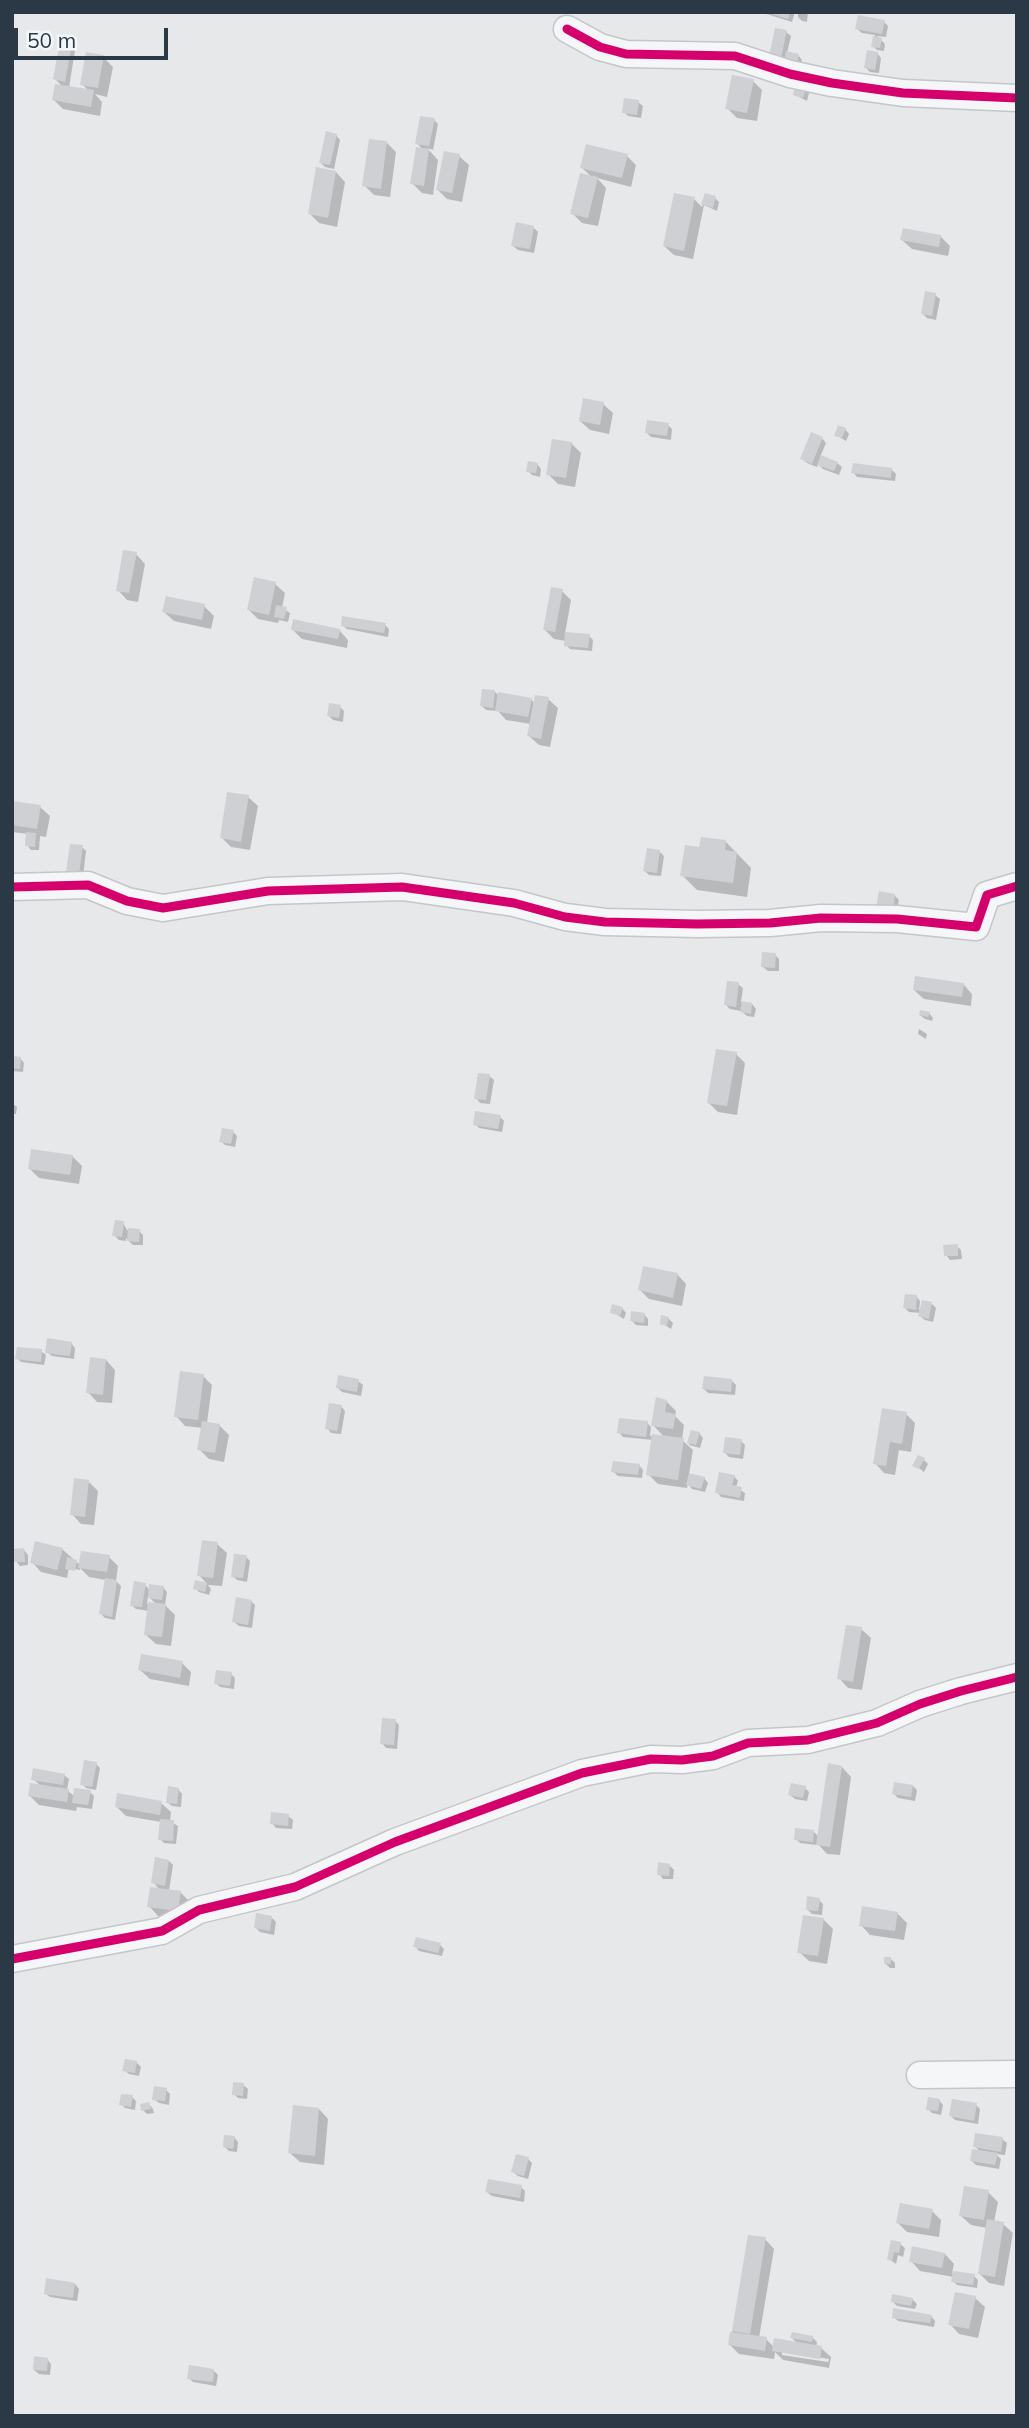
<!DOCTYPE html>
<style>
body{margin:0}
#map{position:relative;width:1029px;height:2428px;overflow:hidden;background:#e6e8ea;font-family:Mulish,sans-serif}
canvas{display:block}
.frame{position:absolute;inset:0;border:14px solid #2b3845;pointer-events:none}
.scale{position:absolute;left:14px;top:28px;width:154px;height:32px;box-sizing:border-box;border:4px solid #2b3845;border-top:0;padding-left:9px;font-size:21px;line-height:24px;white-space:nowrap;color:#2b3845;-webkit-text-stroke:5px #f4f7f9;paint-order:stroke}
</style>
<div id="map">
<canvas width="1029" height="2428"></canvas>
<div class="frame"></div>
<div class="scale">50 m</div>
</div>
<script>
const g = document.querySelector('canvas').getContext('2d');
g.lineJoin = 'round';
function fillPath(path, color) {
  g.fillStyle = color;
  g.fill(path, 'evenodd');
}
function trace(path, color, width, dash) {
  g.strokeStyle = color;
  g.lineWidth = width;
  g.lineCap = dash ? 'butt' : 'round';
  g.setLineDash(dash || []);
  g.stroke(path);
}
const shadow = new Path2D(`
 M760,12H795L792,22Z
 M798,12H808L807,22L802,21L798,17Z
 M884,22L888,26L886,37L877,36L885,44L884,51L877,50L873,46L875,35L862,33L857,29Z
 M786,32L791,36L787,53L798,55L802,60L801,67L774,64Z
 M71,46L75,50L69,88L89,91L82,84L103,57L113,67L107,97L95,94L102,102L100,116L63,109L54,100L63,87L55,79Z
 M877,53L881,58L879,73L870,72L865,67Z
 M753,81L762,90L757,121L737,118L727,108Z
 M805,89L809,93L807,101L795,95Z
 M638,102L643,106L641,118L628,116L624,112Z
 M434,120L438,124L433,150L427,148L438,160L433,195L422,193L412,183L423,150L417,143Z
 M336,135L340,140L334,169L325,167L321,163Z
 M387,143L396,152L390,197L374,195L364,185Z
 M459,156L469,165L462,202L447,199L438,190Z
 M627,156L636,165L631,187L597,178L606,188L598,226L582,223L572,213L592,177L582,168Z
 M336,172L345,182L337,227L319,223L310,214Z
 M706,195L715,198L719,202L717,211L704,205L693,259L674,255L664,246L694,199L702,207Z
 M534,228L538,232L534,253L518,250L513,246Z
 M940,236L950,246L948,256L912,249L902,240Z
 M935,295L940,299L936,320L927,318L923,314Z
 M603,404L613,413L609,434L590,430L580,421Z
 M668,425L672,429L671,440L651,437L647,433Z
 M845,429L849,434L846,441L836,435Z
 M822,438L826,443L820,457L837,463L842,467L839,475L823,469L818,464L817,467L807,463L802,459Z
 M571,443L581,453L575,487L558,484L548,474Z
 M537,464L541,469L540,477L532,475L528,471Z
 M891,469L896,474L895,481L857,477L853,472Z
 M136,554L145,564L138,602L127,600L118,590Z
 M275,584L285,593L282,608L290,613L288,622L279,620L278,623L258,619L249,610Z
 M562,591L571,600L565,634L589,636L593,640L592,651L570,649L566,645V641L554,639L545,630Z
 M204,606L214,616L211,629L174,621L164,612Z
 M342,625H385L389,629L388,637L347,629Z
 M293,630H339L348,640L347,648L302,639Z
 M495,692L499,696L531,699L535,704L548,699L558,708L550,747L539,745L529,736L531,724L506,720L498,711L486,710L482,706Z
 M340,707L344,711L343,722L333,720L329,716Z
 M248,797L258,806L250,850L231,847L222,838Z
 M12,802L40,807L50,816L46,837L40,836L39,850H31L27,845L28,834L12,832Z
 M726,842L751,868L747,897L697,890L682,875L701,849Z
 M82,847L86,851L83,877L73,876Z
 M660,852L664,856L661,876L649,875L645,871Z
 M880,893L894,895L899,900L896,914Z
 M775,955L779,959V971H768L763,967Z
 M738,984L743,988L741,1002L752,1004L756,1009L754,1017L747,1016L741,1011L730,1009L726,1005Z
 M963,984L972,994L971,1006L924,999L914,990Z
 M929,1013L933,1018L932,1021L925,1019L920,1015Z
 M919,1029L927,1034L926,1039L918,1034Z
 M736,1054L745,1063L737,1115L718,1112L709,1103Z
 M12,1058H20L24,1063L23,1072L12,1071Z
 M489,1076L494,1080L490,1104L480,1103L476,1098Z
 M12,1103L17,1107L16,1114H12Z
 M500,1117L504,1121L502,1132L479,1128L475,1124Z
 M233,1132L237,1136L235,1147L225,1145L221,1141Z
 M72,1156L82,1166L79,1184L39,1178L30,1169Z
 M123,1223L127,1230L139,1231L143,1235V1245H133L126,1238V1241L119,1240L114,1235Z
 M957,1246L961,1250L962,1259L950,1260L946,1255Z
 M677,1274L686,1284L682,1306L649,1299L640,1290Z
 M916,1296L920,1301L919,1310L932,1304L936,1308L933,1322L925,1320L920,1316L921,1313L909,1312L905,1308Z
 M622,1308L626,1313L624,1319L612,1312Z
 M644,1314L648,1319V1326L636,1325L632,1321Z
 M668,1318L673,1323L671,1329L662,1323Z
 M71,1343L75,1348L74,1359L52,1356L47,1352Z
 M41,1351L46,1355L44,1365L21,1362L17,1358Z
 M106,1360L115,1370L112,1403L97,1402L88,1392Z
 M203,1376L212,1385L207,1423L219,1425L229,1435L224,1462L209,1459L199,1449L203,1428L185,1426L176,1416Z
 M358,1381L363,1385L361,1396L342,1392L338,1388Z
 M732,1381L736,1385L735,1395L708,1393L704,1389Z
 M666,1401L676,1411L675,1416L684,1425L682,1440L693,1450L689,1474L704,1478L708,1483L705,1492L692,1489L688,1484L687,1488L658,1484L648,1474L653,1440L623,1437L619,1432L647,1423L651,1427L650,1436L665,1438L653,1425Z
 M341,1406L345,1411L341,1434L331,1433L327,1428Z
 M906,1414L915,1423L911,1452L899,1450L895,1475L884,1473L875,1463Z
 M692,1432L699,1433L703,1438L700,1448L689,1445Z
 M741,1441L745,1445L743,1459L729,1457L725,1453Z
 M924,1460L928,1464L924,1472L915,1465Z
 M639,1465L643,1470L642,1478L618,1476L613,1471Z
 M734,1476L738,1481L736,1487L745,1493L744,1501L721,1497L717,1492Z
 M89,1482L98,1491L94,1525L81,1524L72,1514Z
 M217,1544L227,1553L222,1586L208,1585L199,1575Z
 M62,1549L80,1565L109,1557L118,1566L116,1581L121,1586L115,1620L105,1618L101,1614L106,1580L89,1577L80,1568V1570L69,1568L67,1578L41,1572L32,1562Z
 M24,1550L28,1555V1565L20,1566L16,1561Z
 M246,1557L250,1561L247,1582L237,1580L233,1576Z
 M207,1584L211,1589L209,1595L199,1592L195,1588Z
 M145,1585L150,1590L163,1587L167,1592L165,1605L175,1615L171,1646L156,1644L146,1635L149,1611L136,1609L131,1605ZM148,1596L157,1605L147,1604Z
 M251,1601L255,1605L252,1628L239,1626L234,1622Z
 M861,1629L871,1638L862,1690L848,1688L839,1678Z
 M182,1663L191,1672L189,1686L150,1679L140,1670Z
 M231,1674L235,1678L234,1689L220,1687L216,1683Z
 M395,1721L399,1725L397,1749L386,1748L382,1743Z
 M96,1764L100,1768L96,1790L86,1788L82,1784Z
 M842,1767L851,1777L840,1855L827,1854L817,1843V1845L800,1843L796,1839L814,1832L819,1837Z
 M64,1775L69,1779L67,1790L75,1797L90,1792L94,1796L92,1809L77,1807L76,1811L39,1805L29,1795L41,1786L33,1779Z
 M913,1786L917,1790L915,1801L898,1798L894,1794Z
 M805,1788L809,1792L807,1801L795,1799L790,1795Z
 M178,1789L182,1794L181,1807L172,1806L167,1802Z
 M161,1803L171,1812L170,1821L178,1826L176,1844L164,1843L160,1839L161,1822L126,1816L117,1807Z
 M288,1816L293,1820L292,1829L276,1828L272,1823Z
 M169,1861L173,1865L169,1891L180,1892L190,1902L187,1920L158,1916L149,1906L160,1890L153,1882Z
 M670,1866L674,1870L673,1879H663L659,1874Z
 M819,1900L823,1904L822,1915L812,1914L807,1909Z
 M897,1913L907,1923L904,1940L870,1935L861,1925Z
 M272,1918L276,1922L274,1935L260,1932L256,1928Z
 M823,1919L833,1929L827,1964L809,1961L799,1952Z
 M440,1945L444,1949L442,1956L419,1951L415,1946Z
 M891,1959L895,1963V1968H890L885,1963Z
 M136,2062L141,2067L139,2076L129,2074L124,2070Z
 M243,2085L248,2089L247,2099L238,2098L234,2094Z
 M166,2090L170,2094L169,2105L159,2103L154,2099Z
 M132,2097L136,2101L135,2110L125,2108L121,2104Z
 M939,2100L943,2105L941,2115L932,2113L928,2109Z
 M149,2104L153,2109L154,2113L147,2114L143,2110Z
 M976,2105L980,2109L978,2124L955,2120L951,2116Z
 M319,2109L328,2119L324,2165L300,2162L290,2153Z
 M234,2137L238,2142L237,2152L229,2151L225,2147Z
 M1002,2139L1007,2143L1005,2155L996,2154L1001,2159L999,2169L976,2165L971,2160L980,2152L975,2146Z
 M528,2159L532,2163L528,2179L518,2176L513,2172Z
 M521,2187L525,2191L524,2202L492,2196L487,2192Z
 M988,2192L998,2202L994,2222L1003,2224L1013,2233L1004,2286L989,2283L980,2274L987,2228L971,2225L961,2216Z
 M932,2211L941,2220L939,2237L907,2232L898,2223Z
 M750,2237L765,2239L774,2249L759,2338L766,2339L774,2347L798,2344L792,2338L812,2337L817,2342L816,2347L821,2348L831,2357L829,2368L783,2360L775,2352L774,2359L739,2354L730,2345ZM782,2351L829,2359L828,2362L782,2355Z
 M893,2242L900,2244L905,2248L903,2257L898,2255L896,2264L889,2259Z
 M945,2254L954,2264L952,2273L974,2276L978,2280L977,2288L957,2285L953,2281L954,2277L920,2271L911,2261Z
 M75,2284L79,2289L77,2301L50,2297L45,2293Z
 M975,2298L985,2307L978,2338L959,2334L950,2324Z
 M912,2299L917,2304L915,2309L897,2306L893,2302Z
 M931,2316L935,2321L934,2327L898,2321L894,2317Z
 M47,2359L51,2364L50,2375L39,2374L34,2370Z
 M213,2370L218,2375L216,2386L193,2382L189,2378Z`);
const building = new Path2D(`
 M765,12H790L788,19Z
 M858,15L885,20L882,34L855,29Z
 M775,28L787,30L780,63L768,61Z
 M873,36L882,38L880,48L871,47Z
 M60,42L72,44L65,82L53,79Z
 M867,50L878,52L875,70L864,68Z
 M786,51L799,54L797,63L784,61Z
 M86,52L104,55L98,88L80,85Z
 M732,75L754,79L747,113L725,109Z
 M55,84L94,90L91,107L52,100Z
 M796,84L806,87L803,98L793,95Z
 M624,98L639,100L637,115L622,113Z
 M420,116L435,118L429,146L415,144Z
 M326,131L337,134L330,165L319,163Z
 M369,139L387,141L381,189L362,186Z
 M586,144L628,154L622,178L580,168Z
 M416,147L429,149L424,186L410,184Z
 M444,151L460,154L452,193L436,190Z
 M316,167L336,171L328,218L308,214Z
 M580,173L598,177L588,218L570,214Z
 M674,193L695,197L684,251L663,246Z
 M705,193L716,196L713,208L701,204Z
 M516,222L534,226L530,249L511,246Z
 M903,228L941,235L939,247L900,240Z
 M925,291L936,293L932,316L921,314Z
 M583,398L604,402L600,425L579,421Z
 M647,420L669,423L667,436L645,433Z
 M838,425L846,428L842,438L834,436Z
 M811,432L823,437L812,464L800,459Z
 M552,439L572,442L566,478L546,475Z
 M821,455L838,462L834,471L817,465Z
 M528,461L538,463L536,473L526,472Z
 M853,463L892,468L891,478L851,473Z
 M123,550L137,552L129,593L116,591Z
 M254,577L276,582L269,615L247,610Z
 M551,587L563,589L555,632L543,630Z
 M166,596L205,604L202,620L162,612Z
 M276,605L287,607L284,619L274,617Z
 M342,616L386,623L384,633L341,626Z
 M293,619L340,629L338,639L291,630Z
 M565,632L590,634L588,648L564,646Z
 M482,689L495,690L493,708L480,706Z
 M498,692L532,698L528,717L495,711Z
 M535,695L549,697L541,739L527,736Z
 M329,703L341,705L339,718L327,716Z
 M227,792L249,795L241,842L220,838Z
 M12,801L41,805L37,829L12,825Z
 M26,832L36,833L35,847L25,846Z
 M701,837L726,840L725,850L737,852L733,883L680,876L685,845L699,847Z
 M70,844L83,845L79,874L66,872Z
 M647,848L660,850L657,873L643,871Z
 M879,891L895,894L893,911L876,908Z
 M762,952L776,953L775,968L761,967Z
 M915,976L964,983L962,997L913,990Z
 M727,981L739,982L736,1007L724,1005Z
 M742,1001L752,1003L751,1014L740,1012Z
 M920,1010L930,1012L928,1017L919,1015Z
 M716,1049L737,1052L727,1106L707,1103Z
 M12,1056L21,1057L20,1069L12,1068Z
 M478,1073L490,1074L486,1100L474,1099Z
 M475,1111L501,1115L498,1129L473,1125Z
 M222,1128L234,1130L231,1144L219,1142Z
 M31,1149L73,1155L70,1175L28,1169Z
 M115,1220L124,1221L122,1237L112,1236Z
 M128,1228L140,1229L139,1242L127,1241Z
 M958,1244V1256H944L943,1245Z
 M643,1266L678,1273L673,1298L638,1290Z
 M905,1294L917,1295L916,1310L903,1308Z
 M922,1300L932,1302L929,1319L918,1316Z
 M612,1304L623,1307L620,1316L610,1313Z
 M631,1311L645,1313L644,1323L630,1321Z
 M661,1315L669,1317L667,1326L660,1324Z
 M47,1338L72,1342L70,1356L45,1353Z
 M17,1347L42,1349L41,1362L15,1359Z
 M90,1357L106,1359L103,1395L86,1393Z
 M180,1371L204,1374L198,1420L174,1417Z
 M338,1375L359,1379L357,1392L336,1388Z
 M704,1376L732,1379L731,1392L702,1389Z
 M656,1397L667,1400L665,1412L676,1414L673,1429L651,1426Z
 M329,1403L342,1405L337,1431L325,1429Z
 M882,1408L907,1412L902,1444L890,1442L886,1466L873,1464Z
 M619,1418L648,1421L646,1437L617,1433Z
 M202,1421L220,1424L215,1453L197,1450Z
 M691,1430L700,1432L696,1445L687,1443Z
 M652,1434L684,1438L678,1480L646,1475Z
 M725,1437L742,1439L740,1455L723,1453Z
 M918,1455L925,1458L919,1469L912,1466Z
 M613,1461L640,1464L638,1475L611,1472Z
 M719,1472L735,1475L732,1485L742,1487L740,1498L715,1493Z
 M689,1473L705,1477L701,1489L686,1485Z
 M74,1478L89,1480L85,1517L70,1515Z
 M202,1540L218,1542L213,1578L197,1576Z
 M35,1541L63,1548L57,1570L30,1563Z
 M24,1548L25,1562H14L13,1549Z
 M81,1551L110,1555L107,1572L78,1568Z
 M234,1554L247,1555L243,1578L231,1577Z
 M67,1557L77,1560L75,1571L65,1569Z
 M105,1578L117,1580L112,1617L99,1614Z
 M195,1580L207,1583L205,1592L193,1589Z
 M134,1581L146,1583L142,1607L130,1606Z
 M149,1584L164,1586L162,1600L148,1598Z
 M236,1597L252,1600L248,1625L232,1622Z
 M148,1602L166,1604L162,1637L144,1635Z
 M846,1625L862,1627L853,1682L837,1679Z
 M141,1654L183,1661L180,1678L138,1670Z
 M216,1670L232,1672L230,1686L214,1684Z
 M382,1718L396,1719L394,1745L380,1744Z
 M84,1760L97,1762L92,1787L80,1785Z
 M828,1763L842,1766L830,1847L816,1845Z
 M33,1768L65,1774L63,1785L31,1780Z
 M894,1782L913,1785L911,1797L892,1794Z
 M30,1783L69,1789L67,1802L28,1796Z
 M791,1783L806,1786L803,1798L788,1795Z
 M168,1786L179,1788L177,1804L166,1803Z
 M74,1788L91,1790L88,1805L72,1803Z
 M117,1793L162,1801L160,1815L115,1807Z
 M271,1812L289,1814L288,1826L270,1824Z
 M160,1819L174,1820L173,1841L158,1840Z
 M795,1828L814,1830L813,1842L794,1840Z
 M155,1857L169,1860L165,1886L151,1883Z
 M658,1862L670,1864L669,1876L657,1875Z
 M150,1887L181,1891L178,1911L147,1907Z
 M807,1896L820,1898L818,1911L806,1910Z
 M862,1906L898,1912L895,1931L859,1926Z
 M256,1913L272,1916L270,1931L254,1928Z
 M803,1915L824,1918L818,1956L797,1953Z
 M416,1937L441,1943L438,1953L413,1947Z
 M884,1957H891V1964H884Z
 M125,2059L137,2061L135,2073L122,2071Z
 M233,2082L244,2083L243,2096L232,2095Z
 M154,2086L167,2088L165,2101L152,2100Z
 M121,2094L133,2095L131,2107L119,2105Z
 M928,2097L940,2099L938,2111L926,2110Z
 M952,2099L977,2103L974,2121L949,2116Z
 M149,2102L151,2109L141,2111L140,2104Z
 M293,2105L319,2108L315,2156L288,2153Z
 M975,2133L1003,2137L1001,2152L973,2147Z
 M224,2135L235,2136L233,2149L223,2147Z
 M972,2149L998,2153L995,2165L970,2161Z
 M516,2154L529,2157L524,2176L511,2172Z
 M488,2179L522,2185L520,2198L485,2192Z
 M964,2186L989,2190L984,2220L959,2216Z
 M900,2203L933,2209L929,2229L896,2223Z
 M987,2219L1004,2222L995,2277L978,2274Z
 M748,2235L766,2237L750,2334L732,2331Z
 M891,2240L901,2242L899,2253L894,2252L892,2261L887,2260Z
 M912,2246L945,2253L942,2268L909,2262Z
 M953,2271L975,2274L973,2285L951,2282Z
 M46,2278L75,2283L73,2298L44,2294Z
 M955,2292L976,2296L969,2329L948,2325Z
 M892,2294L913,2298L911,2306L891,2302Z
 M893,2308L932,2315L930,2323L892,2318Z
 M730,2332L767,2337L765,2351L728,2345Z
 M792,2332L813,2336L812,2342L790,2338Z
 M774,2338L822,2346L820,2359L772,2351Z
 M34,2356L48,2358L47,2371L33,2370Z
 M189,2365L214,2369L213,2382L187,2379Z`);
const minor = new Path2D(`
 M567,29L600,47L626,54L735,56L790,74L832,83L903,93L1017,98
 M12,887L88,885L127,901L163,908L268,891L402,887L514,903L565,917L605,922L697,924L770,923L821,918L897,919L976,927L987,895L1017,886
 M12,1959L162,1931L199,1910L295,1887L395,1842L582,1773L651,1759L682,1760L713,1756L748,1743L808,1740L877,1723L920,1704L961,1691L1017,1677
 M920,2075L1017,2074`);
const cycleway = new Path2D(`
 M567,29L600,47L626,54L735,56L790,74L832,83L903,93L1017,98
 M12,887L88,885L127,901L163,908L268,891L402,887L514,903L565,917L605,922L697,924L770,923L821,918L897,919L976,927L987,895L1017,886
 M12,1959L162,1931L199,1910L295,1887L395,1842L582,1773L651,1759L682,1760L713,1756L748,1743L808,1740L877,1723L920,1704L961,1691L1017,1677`);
fillPath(shadow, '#0003');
fillPath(building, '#ced0d3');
trace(minor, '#c4c6c8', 29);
trace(minor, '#f5f6f7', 26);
trace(cycleway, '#d6006c', 9);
</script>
